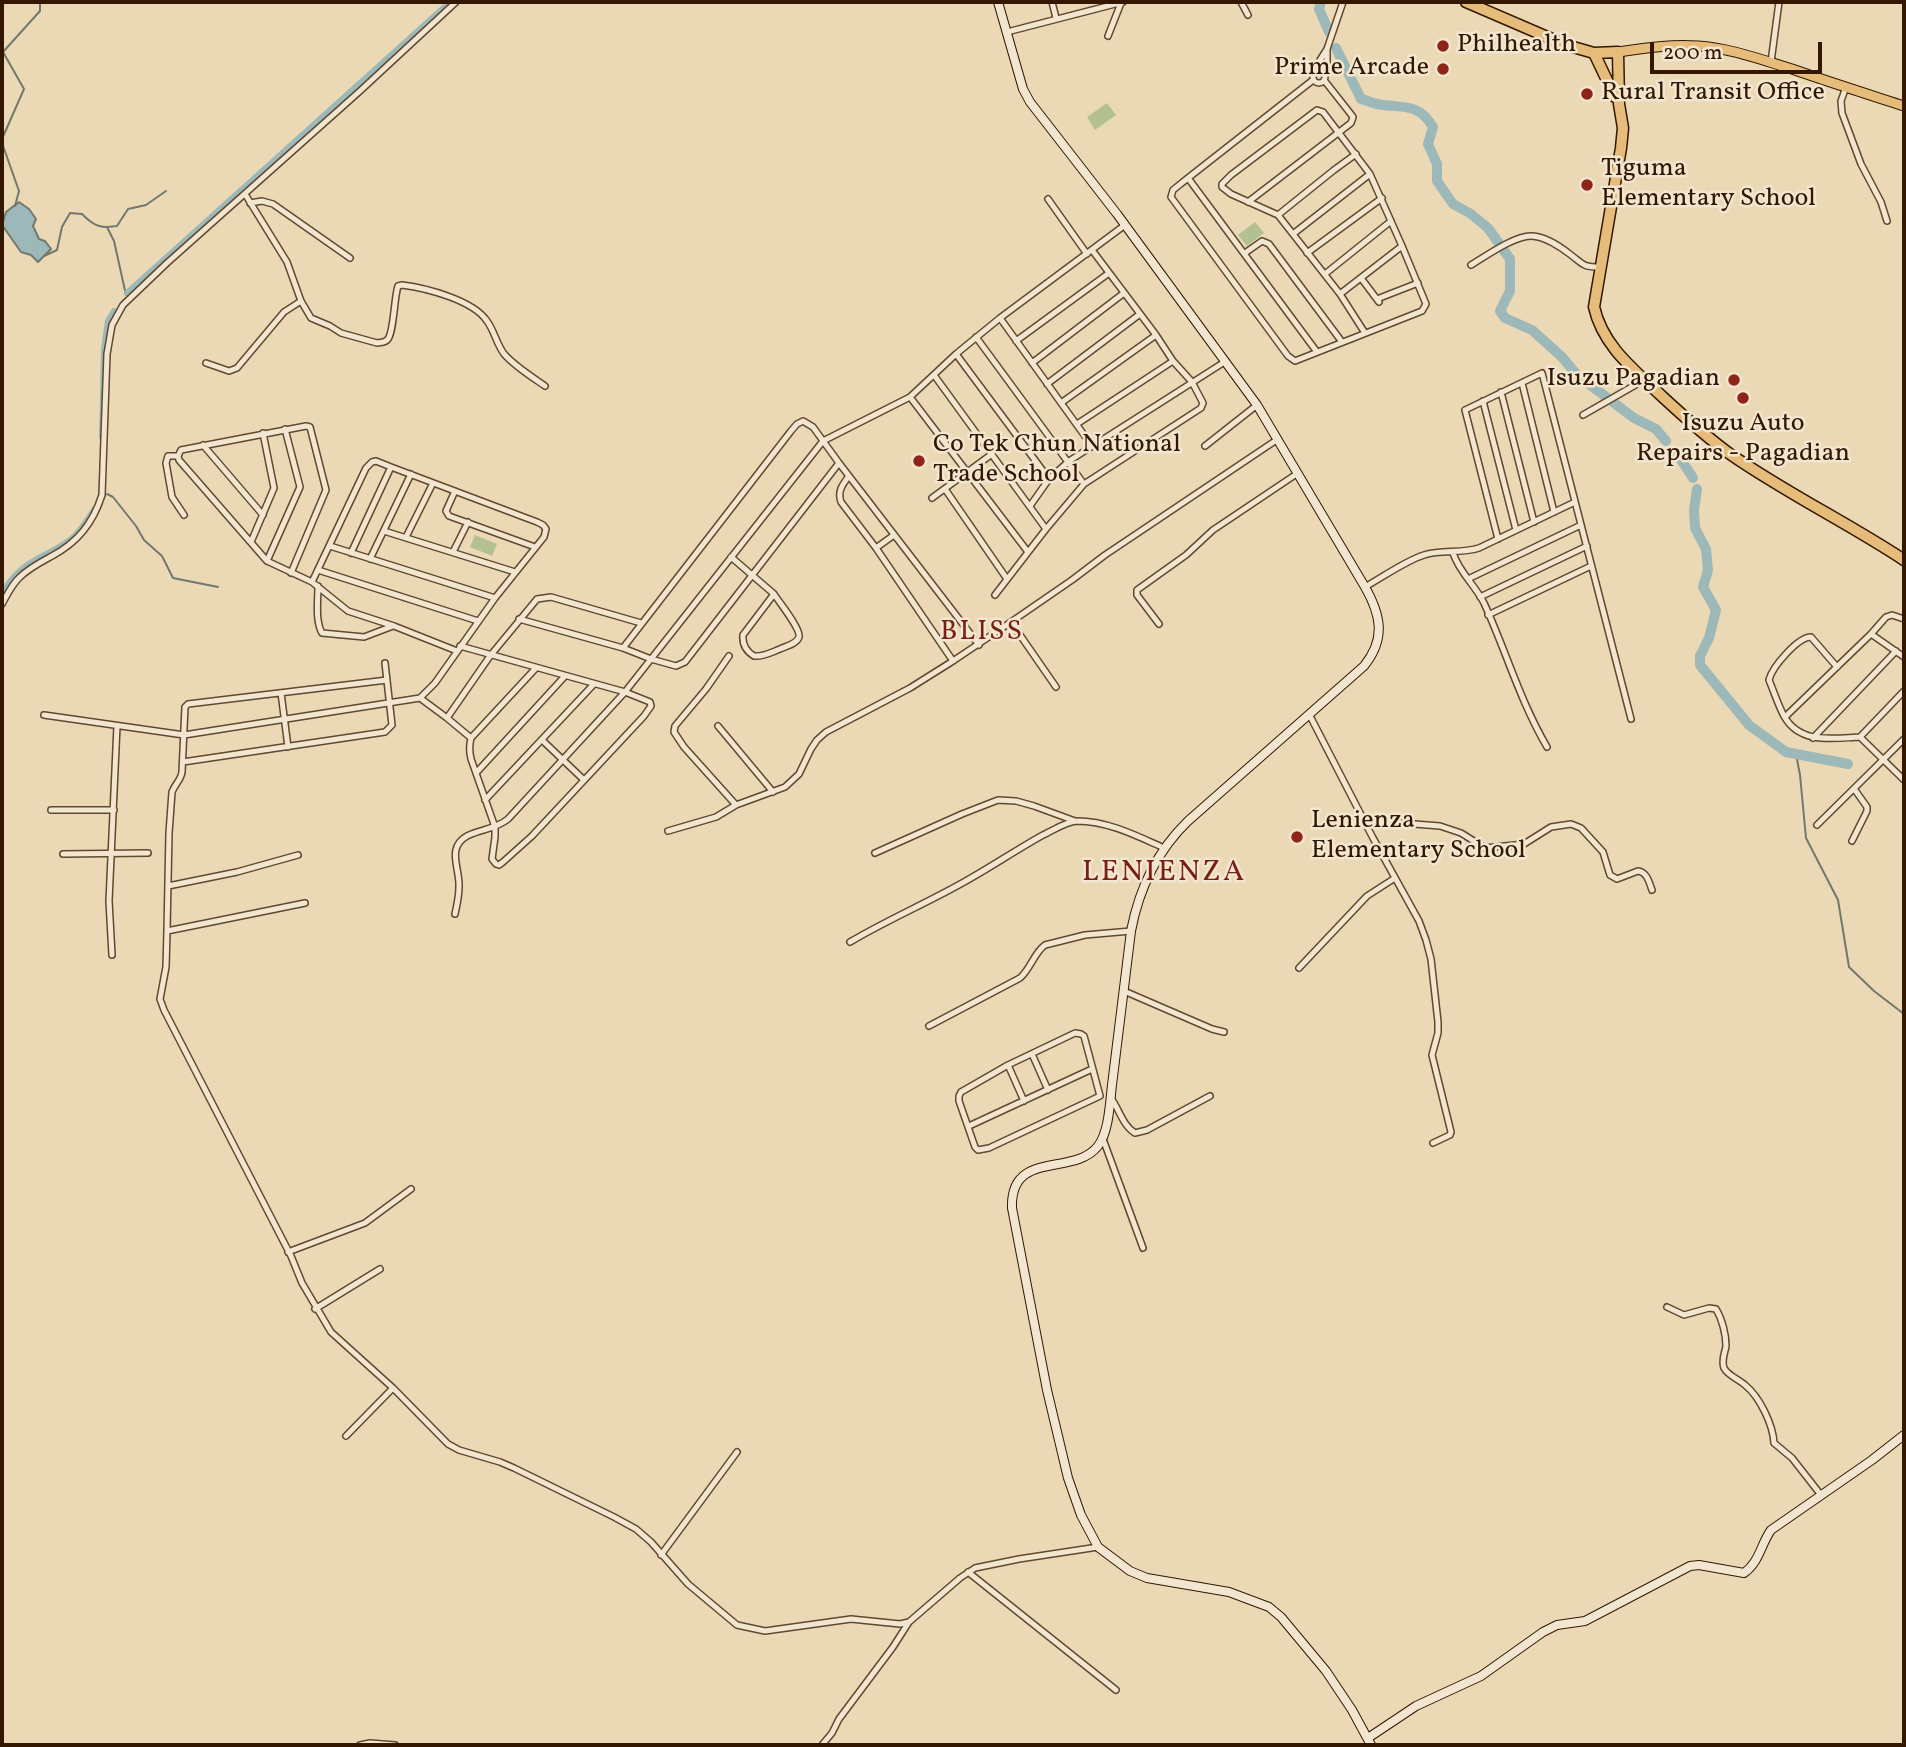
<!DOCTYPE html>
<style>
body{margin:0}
#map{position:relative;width:1906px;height:1747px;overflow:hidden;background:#ebd9b6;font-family:Vollkorn,serif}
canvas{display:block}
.frame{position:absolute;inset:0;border:4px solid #331700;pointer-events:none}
.scale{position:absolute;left:1650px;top:42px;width:172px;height:32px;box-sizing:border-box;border:4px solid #331700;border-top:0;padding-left:9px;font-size:21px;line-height:24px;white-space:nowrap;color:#331700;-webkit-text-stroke:5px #f2e6d0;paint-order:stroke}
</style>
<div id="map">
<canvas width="1906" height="1747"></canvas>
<div class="frame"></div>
<div class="scale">200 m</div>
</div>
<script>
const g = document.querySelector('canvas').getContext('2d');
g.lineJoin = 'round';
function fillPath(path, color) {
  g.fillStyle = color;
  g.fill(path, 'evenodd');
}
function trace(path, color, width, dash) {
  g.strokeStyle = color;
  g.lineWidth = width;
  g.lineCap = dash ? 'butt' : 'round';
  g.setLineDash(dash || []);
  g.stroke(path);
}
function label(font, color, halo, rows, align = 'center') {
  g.font = font + ' Vollkorn,serif';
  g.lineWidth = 5;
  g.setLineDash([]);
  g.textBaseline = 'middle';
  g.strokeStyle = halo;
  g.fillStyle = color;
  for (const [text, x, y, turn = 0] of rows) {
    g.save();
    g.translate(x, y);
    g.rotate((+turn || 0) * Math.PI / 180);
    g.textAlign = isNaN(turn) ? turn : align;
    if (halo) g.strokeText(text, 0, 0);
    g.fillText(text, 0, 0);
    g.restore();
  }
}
const green = new Path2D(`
 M1107,103L1116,115L1095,130L1087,117Z
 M1255,222L1264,233L1247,246L1238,235Z
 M475,535L497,544L492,556L470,547Z`);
const water = new Path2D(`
 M19,202L29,209L36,219L33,226L39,239L45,241L51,249L38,262L31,255L21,252L2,225L6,212Z`);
const stream = new Path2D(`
 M2,139L24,89L3,52L40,11V2
 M2,143L19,191L15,206
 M44,256L57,250L62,227L70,213L82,214C89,221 96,227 106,227
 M126,295L114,241L107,227L117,226L128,209L146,205L166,191
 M107,494L113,497L136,526L144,540L162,556L173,578L218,587
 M1796,754L1800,775L1806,838L1838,900L1849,967L1874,991L1904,1014`);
const canal = new Path2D(`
 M127,293L450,2
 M102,437L104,349L108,321L114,311
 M2,594C20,560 42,560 70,540C80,533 87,520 94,510`);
const river = new Path2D(`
 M1321,2L1319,9L1329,32
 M1336,48L1361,99C1366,100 1372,103 1377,104C1402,109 1417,101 1433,127L1428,144L1437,164V181L1453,204L1471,214L1488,228L1510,259V291L1500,311L1505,318L1532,330L1562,357L1577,375L1634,418L1656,429L1666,441
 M1678,455L1693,478
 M1697,489L1694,510L1695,528L1706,549L1708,570L1703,587L1716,610L1709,638L1700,656V665L1749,725L1786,752L1848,764`);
const street = new Path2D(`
 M1052,2L1056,18
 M1241,2L1248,15
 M1007,32L1123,2
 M1108,36L1121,3
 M1771,62L1779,2
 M1316,71L1320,60L1327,49L1343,2
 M1313 77a6 6 0 1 1 12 0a6 6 0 1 1-12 0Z
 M1324,73L1327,63V49
 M1313,80L1188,178L1173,190L1171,197L1288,356L1295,361L1422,311L1426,304L1402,246L1370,174L1323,112L1317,110L1231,175L1222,184V187L1231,194L1278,215L1340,294L1365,333
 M1846,87L1841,101L1842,113L1861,164L1881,202L1887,221
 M1188,178L1317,352
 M245,194L287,262L301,301L311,318L330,326L341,333L377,343C382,342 385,343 388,339C394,331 394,298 398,286L402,285C426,288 473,300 487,321C495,332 497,346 505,355C516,367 532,377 545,386
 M1048,199L1087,254
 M1248,202L1351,123L1353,117L1350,113L1324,80
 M250,203L262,201L273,204L350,258
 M1278,215L1334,170L1356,154
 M1293,234L1370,174
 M1245,253L1262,241L1269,244L1342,342
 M1307,253L1382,198
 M1471,265C1486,256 1514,236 1531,236C1544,236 1561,247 1571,255C1584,265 1583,267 1600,267
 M1325,274L1391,221
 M1361,278L1379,302
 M1340,294L1402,246
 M1377,299L1418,283
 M1000,318L1092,446
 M976,337L1084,484
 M1016,341L1109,273
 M956,354L1049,479
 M206,363L229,371L237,368L284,312L301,301
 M1032,363L1124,293
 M934,375L1046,529L995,595
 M1522,383L1554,512
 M1047,384L1140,314
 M1501,392L1534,522
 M910,397L1028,552
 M1483,401L1516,530
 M1061,403L1156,335
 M1583,415L1644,380
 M1077,424L1173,361
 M203,445L263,515
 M1205,446L1257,405
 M178,456H168L166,463L172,497L184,515
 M945,489L1007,579
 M455,491L446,511L449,516L535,547
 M932,498L992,454
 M1030,506L1049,479L1069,461L1226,361
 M1046,529L1084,484L1201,408L1203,403L1192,382L1173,361L1156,335L1092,250
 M384,531L515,572
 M406,537L433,483
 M1498,539L1465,410L1542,373L1631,719
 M251,542L274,488L263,433
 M330,546L495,598
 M876,548L894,535
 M453,552L468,522
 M351,553L391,467
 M1453,553C1459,572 1475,585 1484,603C1506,651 1520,701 1547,747
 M731,557L774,594
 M370,559L411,474
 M267,561L300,487L285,429
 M318,570L478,621
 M1468,579L1581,525
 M312,582L348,611L394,626L457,651
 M318,586C318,600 315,621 322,633L364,637L393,626
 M1365,587C1383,577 1405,561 1424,555C1442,549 1460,554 1479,548L1575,502
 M774,594C779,602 801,629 799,637C797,644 786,646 780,649C772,652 763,657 754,656C746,651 742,645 743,635Z
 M1480,597L1587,546
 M2,604C7,595 12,584 20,577C29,568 41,562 52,556C78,542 93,523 102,495L107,354L112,325L123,305L167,263L360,91L456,2
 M1488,615L1591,566
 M519,619L623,648L651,659L676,666L685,662L839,463
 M1159,624L1137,595V590L1186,555L1213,530L1298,473
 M1871,634L1904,657
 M460,646L625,692L823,441L910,397L956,354L1000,318L1125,225
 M623,648L791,431L797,424L803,421L813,427L839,463L979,645
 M729,656L706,689L675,726L674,732L684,747L736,805
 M953,661L1011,622
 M1837,667L1811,637C1798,637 1772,667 1769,680C1774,692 1778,705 1784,716C1800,745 1834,738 1860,737L1904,780
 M1056,687L1011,622L1072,580L1105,555L1278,439
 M281,693L288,747
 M420,698L447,718L471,738
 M1309,714L1373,838L1419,921L1426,940L1431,959L1438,1022V1033L1432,1055L1451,1132L1450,1135L1433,1143
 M44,715L184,735L420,698L435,683L495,598L544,537L546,529L543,525L537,522L391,467L376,461L372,462L366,468L312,582L267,561L179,460L178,456L181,450L306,426L310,427L326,490L291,573
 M1785,717L1871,634L1886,617L1892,615L1904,619
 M447,718L490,656L537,599L551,597L641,623
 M718,726L773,792
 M1860,737L1904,691
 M1813,738L1896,651
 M542,740L584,780
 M183,762L385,732L392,725L385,663
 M476,773L565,676
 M485,800L594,684
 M51,810H114
 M1363,820L1440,826L1461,833L1485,848L1524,844L1551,827L1571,824L1581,828L1603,852L1610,875L1617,879L1638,871C1647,872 1649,882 1652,890
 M1817,825L1904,739
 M668,831L716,817L736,805L785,787L799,774L811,749L817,740L826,732L910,688L953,661L876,548L841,502C837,491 843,484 849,476
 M1852,841L1867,811V807L1855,790
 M875,853L962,814L998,800L1016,801L1034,806L1075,821
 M63,854L148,853
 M168,886L237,872L298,855
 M305,903L167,931L169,833L172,792C175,784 181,780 182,772L185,707L188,704L387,680
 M455,914C457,905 459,896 459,887C460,868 446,848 467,836C481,829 496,829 508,819L625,692L650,702L651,706L644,716L532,836L503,862L499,865L496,864L492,859L495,837V827L471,759C469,751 469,746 471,738L536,668
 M167,931L166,967L160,999L164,1010L291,1256L302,1283L331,1332L393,1388L448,1444L459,1450L500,1462L514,1468L614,1517L636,1529L651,1542L688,1584L737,1625L765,1631L851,1619L900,1624L909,1622L960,1578L975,1568L1019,1559L1098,1547
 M850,942C887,920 927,903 964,882C991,867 1016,850 1043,835C1054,830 1065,822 1077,821C1108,821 1137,836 1164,848
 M112,955L109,901L117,726
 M1299,968L1367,896L1395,878
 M1124,991L1212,1029L1224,1032
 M929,1026L1020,978C1031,968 1034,953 1045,945L1085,935L1131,931
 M1075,1033L1081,1034L1084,1036L1100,1096L989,1148L978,1150L975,1147L959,1101V1096L961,1092L1008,1065Z
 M1032,1054L1048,1090
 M1008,1065L1024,1101
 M1111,1098C1119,1109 1123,1126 1135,1133L1147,1130L1210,1096
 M969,1126L1092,1069
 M1103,1139L1143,1248
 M288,1252L365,1223L411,1189
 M1667,1307L1684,1315L1709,1308L1716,1309C1722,1319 1726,1334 1726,1346C1725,1353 1721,1360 1724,1368C1728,1376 1739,1379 1745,1385C1760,1397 1773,1425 1774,1443L1792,1458L1821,1495
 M315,1309L380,1269
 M346,1436L393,1388
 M661,1555L737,1452
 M968,1572L1116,1690
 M360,1745L370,1743L395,1745
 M822,1745L832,1733L839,1719L893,1647L909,1622`);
const secondary = new Path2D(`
 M998,2L1023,89L1030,102L1117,214L1257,405L1365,587C1381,615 1386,639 1364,666L1188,821C1157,851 1139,889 1131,931C1125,982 1118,1033 1112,1085C1110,1102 1109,1132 1098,1146C1074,1177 1010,1149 1012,1208L1047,1390L1068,1478L1081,1515L1098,1547L1130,1571L1147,1578L1229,1592L1269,1607L1281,1617L1326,1671L1352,1710L1371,1745
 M1368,1738L1416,1706L1481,1676L1543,1632L1557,1625L1585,1621L1690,1566L1699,1565L1744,1573C1759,1563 1761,1544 1771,1530L1872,1460L1904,1435`);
const primary = new Path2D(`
 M1618,52C1645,48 1671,44 1698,46C1730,48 1762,60 1792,69C1829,82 1867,94 1904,106`);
const highway = new Path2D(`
 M1466,2L1566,45L1594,53L1618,52L1619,104L1623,128L1621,148L1594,307C1602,342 1627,364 1653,388C1678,411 1702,434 1730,454C1786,493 1848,523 1904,560
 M1594,53L1615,97`);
const markers = [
 [1443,46,7,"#8f2418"],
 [1443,69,7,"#8f2418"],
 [1587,94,7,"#8f2418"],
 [1587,185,7,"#8f2418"],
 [1734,380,7,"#8f2418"],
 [1743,398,7,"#8f2418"],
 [919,461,7,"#8f2418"],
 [1297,837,7,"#8f2418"]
];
const poiNames = [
 ["Philhealth",1457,46],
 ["Prime Arcade",1429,69,"right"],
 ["Rural Transit Office",1601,94],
 ["Tiguma",1601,170],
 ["Elementary School",1601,200],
 ["Isuzu Pagadian",1720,380,"right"],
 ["Isuzu Auto",1743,425,"center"],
 ["Repairs - Pagadian",1743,455,"center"],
 ["Co Tek Chun National",933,446],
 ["Trade School",933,476],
 ["Lenienza",1311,822],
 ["Elementary School",1311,852]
];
const neighbourhoodNames = [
 ["BLISS",982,634]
];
const quarterNames = [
 ["LENIENZA",1164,874]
];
fillPath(green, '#b3c091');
fillPath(water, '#9cb8b8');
trace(water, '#72786e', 2);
trace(stream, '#72786e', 2);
trace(canal, '#9cb8b8', 6);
trace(river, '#9cb8b8', 10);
trace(street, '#61482e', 8);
trace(secondary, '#331700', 10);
trace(primary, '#331700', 11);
trace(highway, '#331700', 13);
trace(street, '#f2e6d0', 5);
trace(secondary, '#f2e6d0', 8);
trace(primary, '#e6bc7b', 9);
trace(highway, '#e6bc7b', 10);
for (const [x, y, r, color] of markers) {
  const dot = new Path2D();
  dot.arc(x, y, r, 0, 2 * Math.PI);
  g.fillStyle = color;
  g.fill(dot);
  trace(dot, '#f2e6d0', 2.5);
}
label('26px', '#331700', '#f2e6d0', poiNames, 'left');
g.letterSpacing = '2px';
label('28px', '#7a1f14', '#f2e6d0', neighbourhoodNames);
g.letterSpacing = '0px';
g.letterSpacing = '2px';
label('30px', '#7a1f14', '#f2e6d0', quarterNames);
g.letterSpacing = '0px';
</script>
